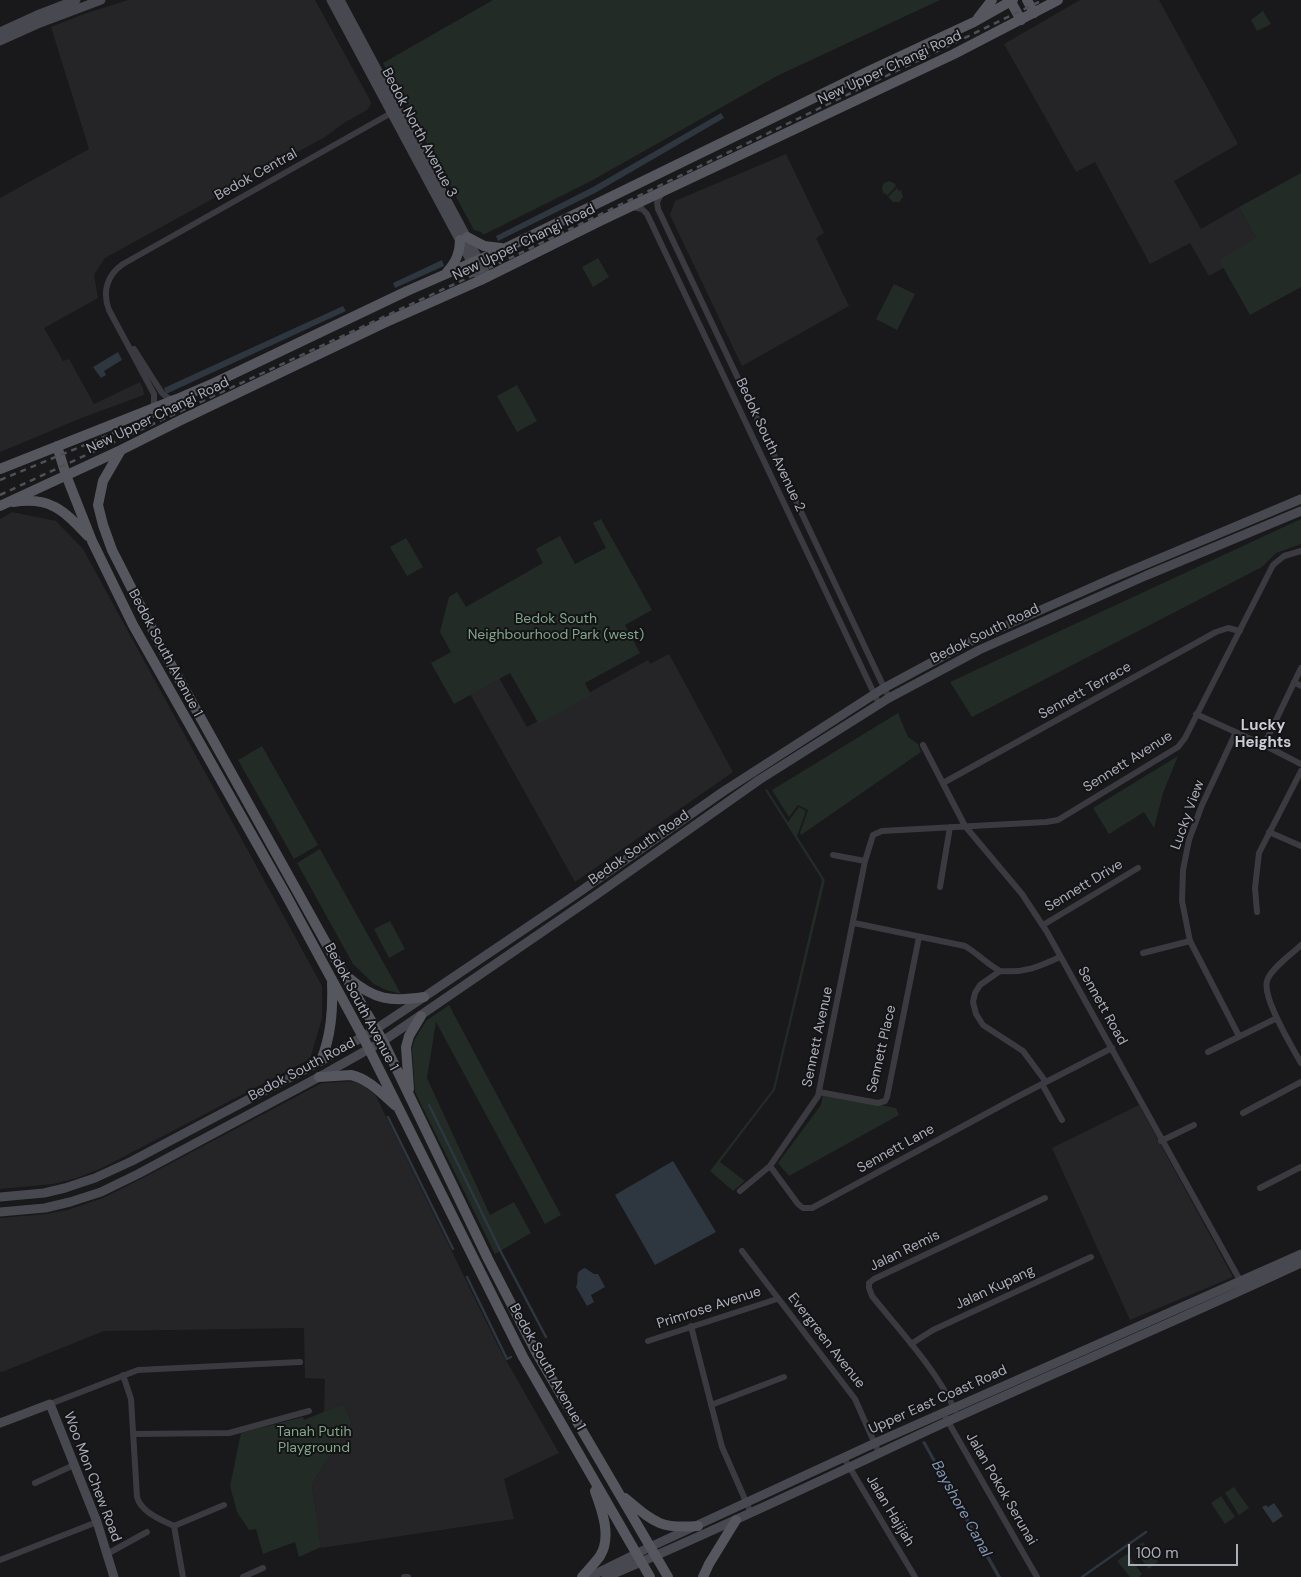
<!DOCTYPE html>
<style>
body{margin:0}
#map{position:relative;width:1301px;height:1577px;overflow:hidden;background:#19191b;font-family:"DM Sans",sans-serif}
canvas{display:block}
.scale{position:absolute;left:1128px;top:1544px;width:110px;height:22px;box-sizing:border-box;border:2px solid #abaebb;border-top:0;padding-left:6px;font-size:15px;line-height:18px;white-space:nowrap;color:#abaebb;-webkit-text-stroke:4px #141416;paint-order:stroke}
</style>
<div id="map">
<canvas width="1301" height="1577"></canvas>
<div class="scale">100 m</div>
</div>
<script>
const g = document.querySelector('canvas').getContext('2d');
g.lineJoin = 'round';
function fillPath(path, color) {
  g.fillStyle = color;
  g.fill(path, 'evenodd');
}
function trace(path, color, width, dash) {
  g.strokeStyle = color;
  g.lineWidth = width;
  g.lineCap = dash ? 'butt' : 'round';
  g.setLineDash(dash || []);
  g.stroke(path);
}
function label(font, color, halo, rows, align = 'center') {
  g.font = font + ' "DM Sans",sans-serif';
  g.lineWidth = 4;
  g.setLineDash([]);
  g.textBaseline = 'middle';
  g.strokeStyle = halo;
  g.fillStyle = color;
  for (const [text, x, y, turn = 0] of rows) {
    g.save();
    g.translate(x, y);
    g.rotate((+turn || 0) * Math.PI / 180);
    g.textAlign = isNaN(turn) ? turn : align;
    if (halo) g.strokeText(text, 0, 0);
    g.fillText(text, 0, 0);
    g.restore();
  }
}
const built = new Path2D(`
 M128,0H315L370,100L371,104L367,110L344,123L325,137L105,258L94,275L98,298L44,328L63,361L69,359L94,404L140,382L143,388L144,395L84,417L0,452V198L89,149L51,27L84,14Z
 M1080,0H1159L1238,144L1174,181L1201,229L1239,207L1261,247L1209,276L1190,243L1150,264L1095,162L1076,172L1004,44Z
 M786,154L824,233L816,238L849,306L742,366L670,215L675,201Z
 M12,512L56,521L83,549L322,986V1018L310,1059L102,1168L77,1178L53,1184L0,1189V519Z
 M669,654L733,772L575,882L469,692L498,676L527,727L648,660L650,664Z
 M357,1081L366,1086L376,1096L498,1346L559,1453L504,1479L514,1519L321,1548L312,1484L352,1422L343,1404L324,1412L325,1379L305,1378L304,1328L104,1331L2,1372L0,1371V1218L46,1214L68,1210L103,1198L141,1179L322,1083Z
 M1139,1105L1233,1277L1130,1320L1052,1148Z`);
const green = new Path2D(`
 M493,0H940L777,76L591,181L483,235L481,232L474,230L383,63Z
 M1263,11L1271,24L1257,31L1251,20Z
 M1301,173V287L1250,315L1219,260L1256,238L1239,207Z
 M889,181L894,183L896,186L887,196L885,193L883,194L882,187L884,183Z
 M897,188L899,191L901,190L903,197L899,202H893L888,197Z
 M598,258L609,277L593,287L582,267Z
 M894,284L915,294L897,330L876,319Z
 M517,385L537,421L517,432L497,396Z
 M601,519L652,610L625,625L640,653L585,683L591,695L539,724L510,673L454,704L431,663L451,652L440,632L449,597L457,592L466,607L543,563L536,549L560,536L575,564L606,548L593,523Z
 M1301,519V544L1276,553L1262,567L972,717L950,682Z
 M406,538L423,567L407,576L390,547Z
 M898,713L908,737L918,744L921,752L801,835L800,833L808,810L798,805L789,817L772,790Z
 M262,746L318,845L294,859L238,760Z
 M1178,756L1163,793L1154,828L1144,812L1109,834L1093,808Z
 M767,789L788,822L799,807L806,811L797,836L825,880L775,1090L720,1162L745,1181L733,1191L710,1171L773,1089L822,880L765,790Z
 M320,849L401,994L386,990L374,984L353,964L297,863Z
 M390,921L405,949L389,958L374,929Z
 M449,1005L561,1215L545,1224L436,1022L427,1078L490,1215L514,1202L531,1233L495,1254L415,1092L412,1048L415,1039L426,1021Z
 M823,1094L896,1108L899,1115L789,1176L778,1163L821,1105Z
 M343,1404L352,1422L312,1484L321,1547L299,1557L295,1542L263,1554L256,1529L249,1530L237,1512L230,1486L241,1433L303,1417L304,1420Z
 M1234,1487L1249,1508L1239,1515L1225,1493Z
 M1221,1496L1235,1517L1225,1524L1211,1503Z
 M1143,1542L1158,1562L1149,1569L1133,1549Z
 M1127,1554L1142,1574L1139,1577H1130L1117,1561Z`);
const water = new Path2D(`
 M721,113L724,118L595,193L498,241L496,236L593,187Z
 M442,260L444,266L395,288L393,283Z
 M343,306L346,311L166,394L164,388Z
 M118,352L122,360L104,371L106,375L101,378L93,367Z
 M673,1161L716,1232L655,1265L615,1195Z
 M585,1268L594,1274H598L605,1287L591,1295L594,1302L587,1306L576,1287C580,1279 573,1272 585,1268Z
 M925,1441L1001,1577H997L922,1442Z
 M1274,1503L1283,1516L1273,1523L1262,1507L1266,1505L1268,1507Z`);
const stream = new Path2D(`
 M429,1105L502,1254L546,1337
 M388,1117L453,1249
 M467,1277L507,1359L511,1357
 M1082,1577L1146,1532`);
const street = new Path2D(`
 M662,193L657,202L658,209L889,698
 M632,207L642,209L647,214L879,704
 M134,349L162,393L168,398L175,400
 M152,409L154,403V394L109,310C102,292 107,275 123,264L393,112
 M1294,682L1301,686
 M1196,714L1264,745L1301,764
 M1236,732L1202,805L1189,840L1183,870L1182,901L1190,941L1239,1036
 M923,745L965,826L1022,894L1047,932L1242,1284
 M1264,745L1301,668
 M943,783L1216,632L1228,628L1240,631
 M1269,832L1301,846
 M833,855L865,861
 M940,887L950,827
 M1257,912L1255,888L1259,853L1301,771
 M854,923L965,946C977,953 987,964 1000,971
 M1043,925L1138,868
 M1301,945C1292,954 1270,969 1267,981C1262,998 1292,1047 1301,1063
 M1143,953L1190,941
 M1208,1052L1277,1018
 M1046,1082L1023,1051L983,1025L976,1014L973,1002L975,993L980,985L1000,971C1025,973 1038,967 1060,957
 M1042,1084L1062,1120
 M819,1092L878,1103L885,1101L887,1097L919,937
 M1243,1113L1301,1082
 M1161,1141L1194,1125
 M770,1166L798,1204L803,1208H812L1017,1097L1112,1048
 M1260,1188L1301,1167
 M740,1191L770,1166L818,1096L865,861L873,835L882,831L1046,822L1058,820L1178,747L1185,738L1273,565L1284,556L1301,551
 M742,1251L855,1399L879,1453
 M691,1326L722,1447L751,1513
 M648,1341L777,1299
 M911,1344L933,1330L1091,1257
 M123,1375L131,1399L137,1497C141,1512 161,1520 174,1526L224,1505
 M50,1404L138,1370L300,1362
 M711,1405L784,1377
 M955,1410C935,1368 901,1332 872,1296L869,1288V1283L874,1279L1045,1198
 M946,1418L1037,1577
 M134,1434L229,1433L309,1411
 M844,1458L915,1577
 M35,1483L74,1465
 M174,1526L183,1577
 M107,1554L147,1532
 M0,1560L97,1522
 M243,1577L263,1568
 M404,1577H408`);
const secondary = new Path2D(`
 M331,0L481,280
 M340,0L488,277
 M0,32L37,15L76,0
 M0,41L40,23L101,0
 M0,1197L44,1193L65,1188L95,1178L132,1161L321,1061L376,1029L424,997L575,895L724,791L884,688L973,640L1113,578L1301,499
 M0,1212L45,1208L70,1202L101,1192L138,1174L319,1077L383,1041L596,895L759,780L889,698L979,650L1145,576L1301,511
 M0,1423L50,1404L97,1522L114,1577
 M589,1577L650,1547L875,1443L1301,1254
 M606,1577C720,1529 832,1475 944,1423C1063,1369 1183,1318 1301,1263`);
const primary = new Path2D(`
 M1010,0L1021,20
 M1027,0L1034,13
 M978,18L992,0
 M467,237L484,246L501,248
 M447,272C456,262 460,253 460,240
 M57,446L66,475L92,541L133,625L286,895L363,1037L523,1357L650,1577
 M121,450L103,481L98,505L103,525L112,550L164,652L326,943L383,1041L488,1259L536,1352L668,1577
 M0,469L177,399L214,383L407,291L510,246L869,71L974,22L1013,0
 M13,502C51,496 64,511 88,536
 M0,506L121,450L181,420L384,323L481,280L602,220L954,54L1058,0
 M349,978C374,1000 391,1002 424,997
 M321,1061C331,1035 333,1011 332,983
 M319,1077L351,1075C369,1079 382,1094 396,1106
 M409,1089L406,1047L409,1036L421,1016
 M625,1498C654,1522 659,1529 698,1526
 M582,1577C588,1570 595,1563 600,1556C612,1537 602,1510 595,1491
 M703,1577L709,1564L736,1520`);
const rail = new Path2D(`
 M0,480L155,416
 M0,495L502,262L1043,0`);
const streetNames = [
 ["New Upper Changi Road",890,68,-25],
 ["Bedok North Avenue 3",419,133,62],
 ["Bedok Central",256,175,-29],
 ["New Upper Changi Road",524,243,-26],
 ["New Upper Changi Road",158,416,-26],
 ["Bedok South Avenue 2",770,445,65],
 ["Bedok South Road",985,634,-26],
 ["Bedok South Avenue 1",165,653,62],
 ["Sennett Terrace",1085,691,-29],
 ["Sennett Avenue",1128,762,-32],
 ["Lucky View",1188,815,-70],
 ["Bedok South Road",639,848,-35],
 ["Sennett Drive",1084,886,-31],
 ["Sennett Road",1102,1006,61],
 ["Bedok South Avenue 1",361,1007,62],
 ["Sennett Avenue",818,1037,-78],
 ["Sennett Place",882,1049,-77],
 ["Bedok South Road",302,1070,-28],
 ["Sennett Lane",896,1149,-29],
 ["Jalan Remis",905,1251,-26],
 ["Jalan Kupang",995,1288,-25],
 ["Primrose Avenue",709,1308,-18],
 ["Evergreen Avenue",826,1341,52],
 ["Bedok South Avenue 1",547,1367,61],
 ["Upper East Coast Road",938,1400,-24],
 ["Woo Mon Chew Road",92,1477,69],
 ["Jalan Pokok Serunai",1001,1489,60],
 ["Jalan Hajijah",890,1511,59]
];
const parkNames = [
 ["Bedok South",556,619],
 ["Neighbourhood Park (west)",556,635],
 ["Tanah Putih",314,1432],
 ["Playground",314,1448]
];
const neighbourhoodNames = [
 ["Lucky",1263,726],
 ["Heights",1263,743]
];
const waterNames = [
 ["Bayshore Canal",961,1509,61]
];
fillPath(built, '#252528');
fillPath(green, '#222b25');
fillPath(water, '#2e363f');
trace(stream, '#2e363f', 2.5);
trace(street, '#3a3a40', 6);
trace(secondary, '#484950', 9);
trace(primary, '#56565f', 10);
trace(rail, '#4f5057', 2.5, [6, 5]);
label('14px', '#abaebb', '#141416', streetNames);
label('14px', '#82a689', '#141416', parkNames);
label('bold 15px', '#cccdd7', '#141416', neighbourhoodNames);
label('italic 15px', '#8297b6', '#141416', waterNames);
</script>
